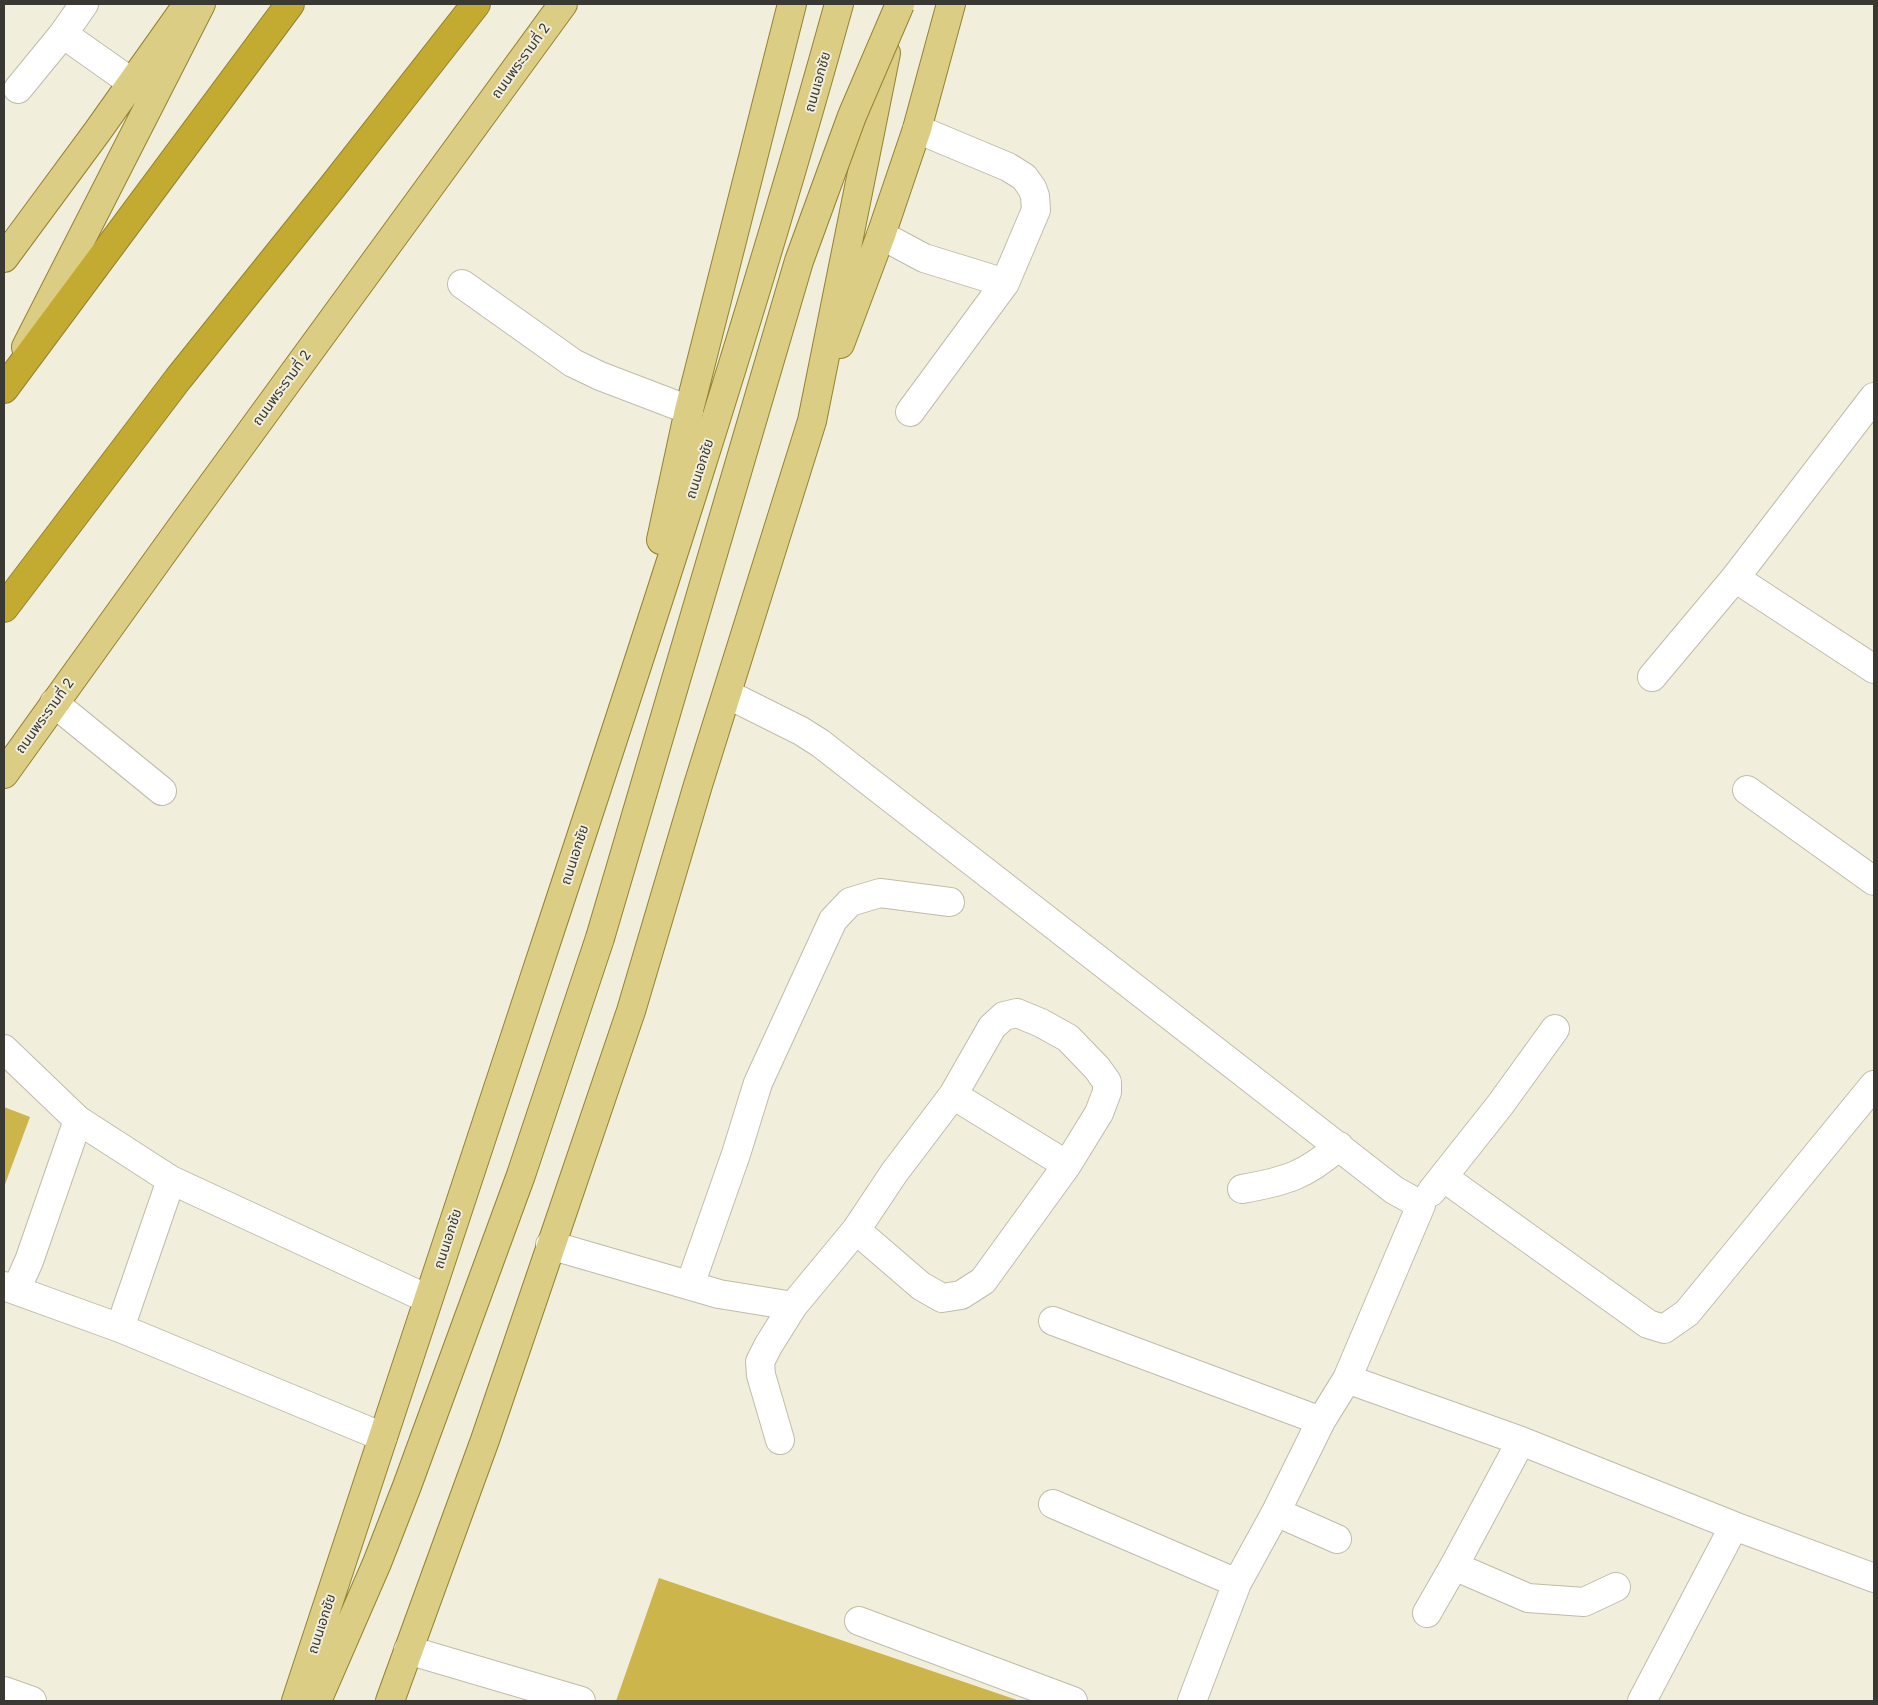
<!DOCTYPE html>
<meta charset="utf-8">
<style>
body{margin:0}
#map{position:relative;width:1878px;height:1705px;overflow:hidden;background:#f1eedc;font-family:Inter,sans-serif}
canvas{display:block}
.frame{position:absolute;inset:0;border:5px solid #3a3832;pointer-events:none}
</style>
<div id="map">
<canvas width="1878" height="1705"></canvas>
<div class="frame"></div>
</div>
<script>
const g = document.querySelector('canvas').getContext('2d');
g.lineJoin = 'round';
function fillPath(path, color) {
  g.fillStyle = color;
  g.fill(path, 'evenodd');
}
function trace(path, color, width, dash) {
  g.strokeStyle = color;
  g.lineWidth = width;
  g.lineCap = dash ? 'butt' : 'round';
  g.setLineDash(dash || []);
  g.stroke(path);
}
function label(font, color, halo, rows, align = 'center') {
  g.font = font + ' Inter,"Noto Sans Thai",sans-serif';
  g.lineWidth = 4;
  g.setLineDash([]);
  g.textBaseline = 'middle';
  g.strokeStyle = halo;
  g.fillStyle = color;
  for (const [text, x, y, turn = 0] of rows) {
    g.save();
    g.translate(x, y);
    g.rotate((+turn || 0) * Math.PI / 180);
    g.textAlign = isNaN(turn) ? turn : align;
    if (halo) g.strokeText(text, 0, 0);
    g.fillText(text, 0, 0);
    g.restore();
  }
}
const building = new Path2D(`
 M4,1107L30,1117L4,1187Z
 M659,1578L1020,1701H616Z`);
const minor = new Path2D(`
 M84,4L63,34L131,82
 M18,89L63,34
 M881,235L924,258L1005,283
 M462,284L573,363L600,376L689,410
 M910,412L1005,283L1036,210L1035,196L1032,188L1024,177L1008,167L917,129
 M1735,578L1874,669
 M1652,677L1735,578L1874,397
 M727,694L801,731L820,743L1394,1190L1421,1205L1347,1379L1321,1421L1276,1512L1237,1583L1192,1701
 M54,703L162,791
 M1747,790L1874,881
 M4,1049L78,1120L171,1180
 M1443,1177L1648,1324L1664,1329L1687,1313L1874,1085
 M1242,1189C1286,1181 1305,1176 1339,1146
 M1431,1192L1500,1105L1555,1029
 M856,1230L921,1286L942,1298L961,1295L983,1281L1067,1165L953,1095
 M550,1245L719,1294L793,1306
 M690,1285L736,1154L758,1083L833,920L850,902L880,893L950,902
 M4,1286L120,1328L383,1437
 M16,1290L29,1261L78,1120
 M1053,1321L1321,1421
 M120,1328L171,1180L428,1299
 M1347,1379L1521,1441L1734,1526L1874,1578
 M780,1440L761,1375L760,1362L768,1346L793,1306L856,1230L894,1173L953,1095L992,1027L1004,1016L1017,1013L1041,1023L1068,1038L1097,1068L1107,1082V1092L1099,1113L1067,1165
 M1053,1504L1237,1583
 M1276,1512L1337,1539
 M1454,1566L1528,1598L1584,1602L1616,1587
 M1427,1613L1454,1566L1521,1441
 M859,1621L1073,1701
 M408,1650L581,1701
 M4,1691L32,1701
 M1642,1701L1734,1526`);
const major = new Path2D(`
 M4,258L97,132L180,15
 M840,344L881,235L917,129L951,4
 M26,347L201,4
 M661,540L689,410L792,4
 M4,774L185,522L563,4
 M296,1701C377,1457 457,1213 537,970C643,650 749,329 839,4
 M317,1701L377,1563L407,1486L521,1175L600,938
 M390,1701L485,1440L631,1011L698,785L812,421L886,53`);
const highway = new Path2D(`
 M4,389L290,4
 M4,608L178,379L333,186L476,4`);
const majorBridge = new Path2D(`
 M600,938L799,261L852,116L900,4`);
const streetNames = [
 ["ถนนพระรามที่ 2",521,61,-54],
 ["ถนนเอกชัย",818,82,-74],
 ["ถนนพระรามที่ 2",282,388,-54],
 ["ถนนเอกชัย",700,469,-72],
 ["ถนนพระรามที่ 2",45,716,-54],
 ["ถนนเอกชัย",575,855,-72],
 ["ถนนเอกชัย",448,1239,-72],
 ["ถนนเอกชัย",322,1624,-72]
];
fillPath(building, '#ccb54b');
trace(minor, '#c0bcab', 30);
trace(major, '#938331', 30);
trace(highway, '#938331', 30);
trace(minor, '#fff', 28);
trace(major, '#dbcd83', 28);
trace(highway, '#c3ab31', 28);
trace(majorBridge, '#938331', 30, []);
trace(majorBridge, '#dbcd83', 28);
label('14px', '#3a3832', '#f1eedc', streetNames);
</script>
